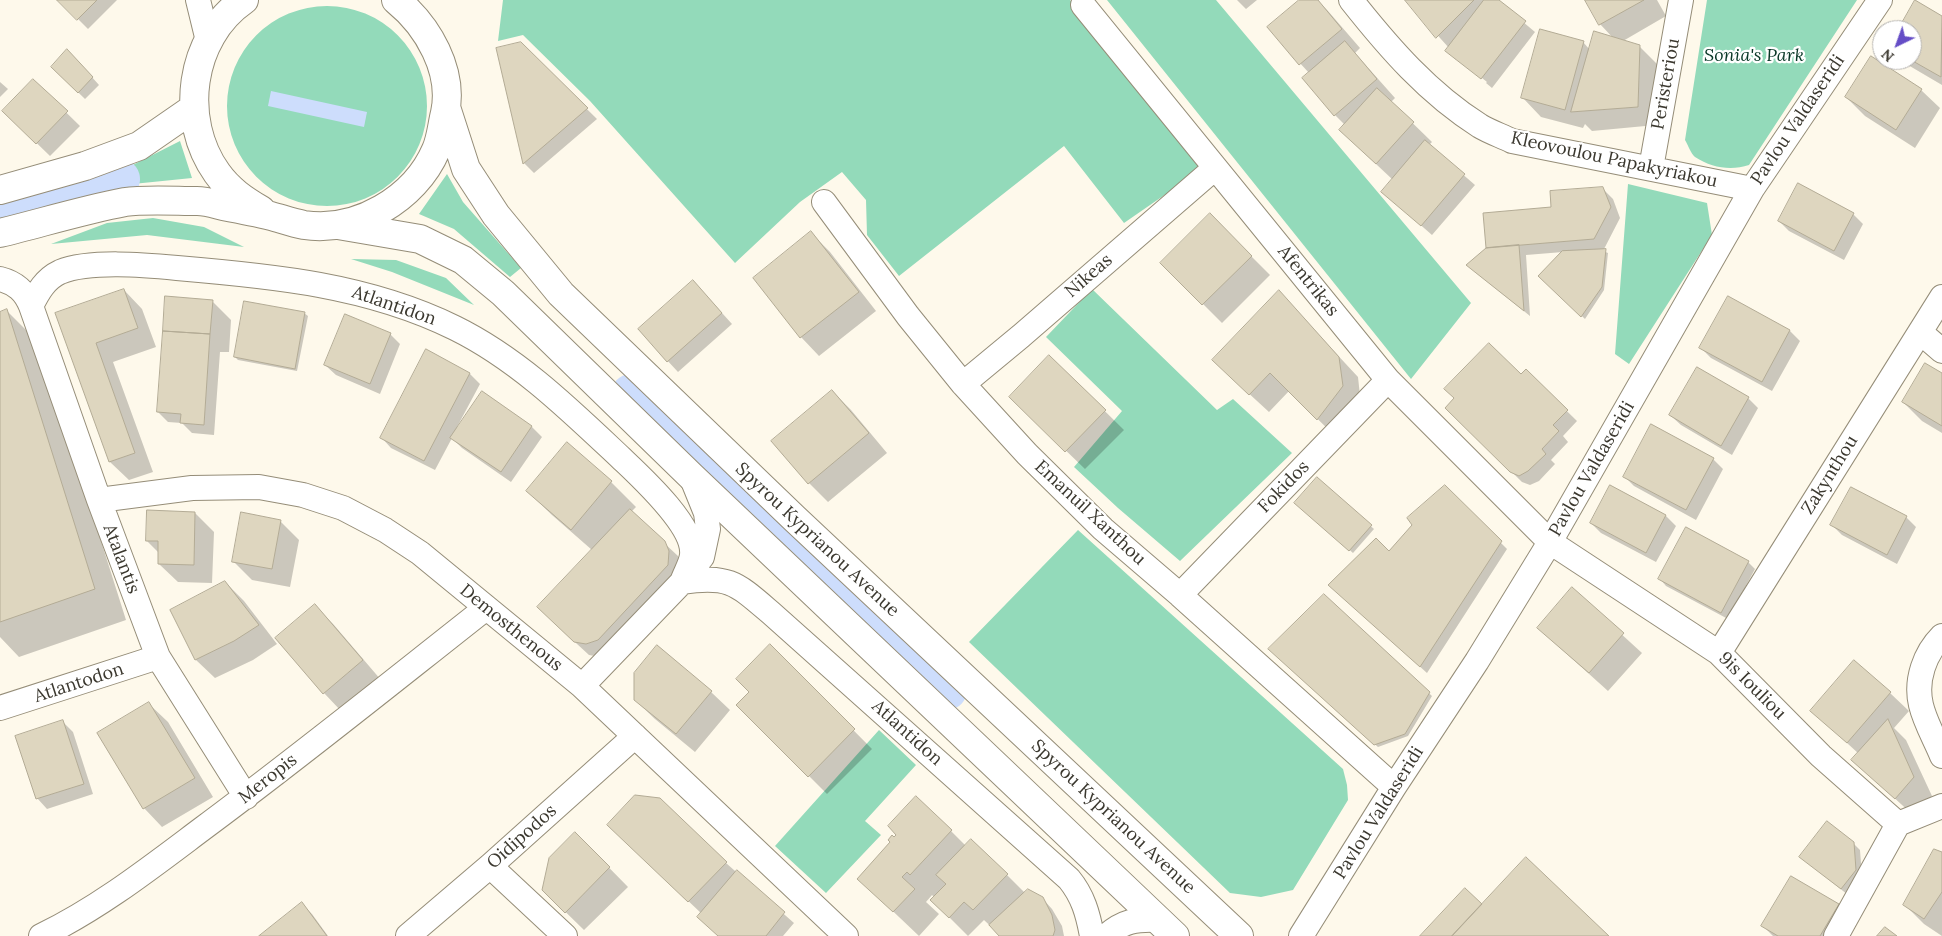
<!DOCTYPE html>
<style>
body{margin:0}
#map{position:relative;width:1942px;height:936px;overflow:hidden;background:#fef9eb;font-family:Lora,serif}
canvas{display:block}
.north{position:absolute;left:1872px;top:20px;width:50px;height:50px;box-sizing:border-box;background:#fff;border:1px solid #b1afac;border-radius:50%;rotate:222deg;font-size:14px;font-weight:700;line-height:20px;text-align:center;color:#3b382f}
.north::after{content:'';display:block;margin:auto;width:18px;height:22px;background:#654dc6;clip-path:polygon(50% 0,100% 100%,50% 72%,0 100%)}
</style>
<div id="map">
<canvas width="1942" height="936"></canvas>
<div class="north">N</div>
</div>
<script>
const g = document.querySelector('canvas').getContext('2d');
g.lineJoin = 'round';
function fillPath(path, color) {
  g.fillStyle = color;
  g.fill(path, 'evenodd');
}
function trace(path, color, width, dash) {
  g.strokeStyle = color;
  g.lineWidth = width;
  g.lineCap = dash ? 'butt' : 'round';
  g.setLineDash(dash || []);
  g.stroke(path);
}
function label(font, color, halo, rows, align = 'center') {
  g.font = font + ' Lora,serif';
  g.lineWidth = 4.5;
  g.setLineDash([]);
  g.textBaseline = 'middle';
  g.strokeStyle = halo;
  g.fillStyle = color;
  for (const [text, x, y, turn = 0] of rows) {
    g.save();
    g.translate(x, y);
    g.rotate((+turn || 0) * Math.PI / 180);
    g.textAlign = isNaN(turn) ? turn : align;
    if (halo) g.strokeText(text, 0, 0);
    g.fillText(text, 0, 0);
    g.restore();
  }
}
const green = new Path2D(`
 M503,0H1070L1205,167L1124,223L1064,146L899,276L867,235L866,200L842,172L800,202L735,263L590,101L523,35L498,41Z
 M1107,0H1216L1471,303L1411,379Z
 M1707,0H1857L1749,165C1731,171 1712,168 1695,157C1691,154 1688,145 1685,140Z
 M227 106a100 100 0 1 1 200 0a100 100 0 1 1-200 0Z
 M180,141L192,178L123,185L119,172Z
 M447,174L463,202L521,268L510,277L454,229L419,214Z
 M1628,184L1707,203L1712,235L1629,364L1615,354Z
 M153,218L204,227L244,247L147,235L51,244L107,223Z
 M351,259L396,260L446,278L474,305L392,272Z
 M1092,289L1217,410L1233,399L1292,453L1180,561L1118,508L1074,467L1122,411L1046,337Z
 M1078,530L1343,769L1347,785L1348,800L1293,890L1261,897L1230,893L969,642Z
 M879,730L916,765L865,821L881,835L826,893L775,846Z`);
const water = new Path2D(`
 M271,91L367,112L364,127L268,106Z`);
const shadow = new Path2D(`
 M59,0H117L88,29Z
 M1237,0H1257L1246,9Z
 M1301,0H1317L1328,11L1360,48L1355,53L1395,98L1391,102L1432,142L1429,145L1475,185L1432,235L1383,192L1393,180L1359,148L1345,125L1335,115L1309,73L1268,28Z
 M1406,0H1497L1535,32L1492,88L1486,83L1487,82L1456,57V60L1447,50L1449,48Z
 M1587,0H1657L1666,16L1623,41L1639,46L1658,65L1656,125L1592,131L1585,124L1583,128L1541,117L1523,98L1583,42L1590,50L1614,39L1600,24Z
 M1915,2L1942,17V85L1908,65L1903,60H1912V30H1899Z
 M521,44L597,119L534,173L524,163L498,49Z
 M74,57L99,85L85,99L52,67Z
 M33,80L80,126L50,156L17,124Z
 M0,82L8,89L0,97Z
 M1921,90L1940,108L1915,148L1865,116L1846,97Z
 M1602,188L1613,199L1620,218L1603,251L1608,253L1604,290L1585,319L1540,276L1563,252L1526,255L1530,316L1474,271L1552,209Z
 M1853,214L1863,224L1844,260L1789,231L1779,221Z
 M1210,215L1270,275L1222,323L1162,263Z
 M811,233L830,252L876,311L819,356L801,337Z
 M124,290L142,309L156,347L113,362L153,472L129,480L110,462L57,314Z
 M703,292L732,324L678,372L639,330Z
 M1279,292L1358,377L1361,405L1336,437L1289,391L1269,412L1232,378Z
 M1728,298L1790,331L1800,341L1772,391L1711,358L1701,348Z
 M213,302L231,320L229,352H220L214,435L192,433L182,423L168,422L158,412Z
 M7,311L38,342L126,620L19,657L0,637V313Z
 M304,313L308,316L297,371L238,360L235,357Z
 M390,334L400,344L380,394L336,375L325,365Z
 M426,351L470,374L480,384L457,427L459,428L482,393L532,427L542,437L511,482L462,448L452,438L435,470L391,448L381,437Z
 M1049,356L1124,430L1085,469L1029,415Z
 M1526,371L1577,421L1563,436L1568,442L1551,460L1555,464L1539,481L1530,485L1522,482L1447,408L1521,376Z
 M1942,375V433L1922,421L1903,402Z
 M832,391L851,410L887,453L828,502L809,483L773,441Z
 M1748,398L1758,408L1732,455L1681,425L1670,415Z
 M567,444L611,482L636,507L631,512L678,556L682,565L600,657L589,655L552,621L592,550L552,515L527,491Z
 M1713,459L1723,469L1696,520L1634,486L1624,476Z
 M1317,479L1374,529L1353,553L1296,503Z
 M1445,487L1507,549L1427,673L1336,591L1390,553Z
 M1610,487L1666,516L1676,526L1656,562L1601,533L1591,523Z
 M195,513L214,532L212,583L178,582L159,564V553L147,541Z
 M1906,517L1916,527L1897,564L1842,535L1832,525Z
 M280,521L299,540L290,587L252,580L233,561Z
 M1687,529L1748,562L1755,569L1728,619L1666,586L1660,579Z
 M225,582L244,601L277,644L253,660L215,678L196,660L172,611Z
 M1572,589L1642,653L1608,691L1538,628Z
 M1324,596L1432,696L1408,736L1378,747L1270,649Z
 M315,606L334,625L381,680L342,712L324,693L277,638Z
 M770,646L872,749L827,794L738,705L751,692Z
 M711,692L730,710L695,752L655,719L635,700Z
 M1890,693L1909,711L1894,728L1906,740L1932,796L1914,816L1853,760L1859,754L1812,711Z
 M149,704L168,722L213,797L162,827L144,808Z
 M63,722L73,732L93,794L47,809L37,798Z
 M951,831L966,846L1007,875L1025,893L1042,898L1052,909L1062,926L1064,936H1001L984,920L968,936L932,900L935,898L932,895L926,902L939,914L919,936L859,879L894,838Z
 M575,833L628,887L584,930L543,890Z
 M627,843L726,863L794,923L783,936H719L702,914Z
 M1853,843L1860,850L1862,877L1848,895L1801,857Z
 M1942,854V936L1924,924L1905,905Z
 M302,904L312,914L328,936H261Z
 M1838,905L1857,924L1850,936H1773L1763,926Z`);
const river = new Path2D(`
 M0,211L120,179
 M631,394L947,690`);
const building = new Path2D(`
 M57,0H97L77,20Z
 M1299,0H1318L1342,29L1299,65L1267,27Z
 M1405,0H1474L1436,38Z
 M1484,0H1499L1526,21L1481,79L1445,51Z
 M1585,0H1644L1599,25Z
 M1915,0L1942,16L1941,77L1911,60L1912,30H1898Z
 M1540,29L1584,41L1565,110L1521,98Z
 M1594,31L1640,45L1638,107L1571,112Z
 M1345,41L1377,79L1334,116L1302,78Z
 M521,42L588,108L523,164L496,48Z
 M67,49L93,77L78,93L51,67Z
 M1871,56L1922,89L1896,130L1845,97Z
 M33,79L68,111L36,144L2,111Z
 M1377,88L1414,122L1376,164L1339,130Z
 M1425,140L1465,174L1421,226L1381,192Z
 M1798,183L1854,213L1834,251L1778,221Z
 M1603,187L1611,207L1594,239L1486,248L1483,213L1551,207L1550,191Z
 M1210,213L1252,256L1202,305L1160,263Z
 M811,231L859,292L800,338L753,278Z
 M1519,245L1524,311L1466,265L1486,248Z
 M1606,249L1602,287L1581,317L1538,276L1562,251Z
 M693,280L722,313L667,362L638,329Z
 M124,289L138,328L96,343L135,453L109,462L55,313Z
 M1279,290L1339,357L1343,386L1317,420L1270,373L1249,395L1212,360Z
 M165,296L213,300L210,334L163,331Z
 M1728,296L1790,330L1762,382L1699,348Z
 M244,301L305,312L295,369L234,357Z
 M7,309L95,589L0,622V312Z
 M345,314L391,333L370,384L324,365Z
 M163,331L210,334L204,425L180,423L181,414L157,412Z
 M1489,343L1521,374L1526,369L1568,410L1553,425L1559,431L1542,449L1546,454L1528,471L1519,476L1510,472L1445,408L1454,398L1444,389Z
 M426,349L470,373L424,461L380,438Z
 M1049,355L1106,410L1065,452L1009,397Z
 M1925,363L1942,373V426L1902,402Z
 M1697,367L1749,397L1721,446L1669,415Z
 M832,390L869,433L808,484L771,441Z
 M482,391L532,426L501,472L450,438Z
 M1651,424L1714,458L1686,510L1623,477Z
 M567,442L612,481L571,530L526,491Z
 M1317,477L1372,525L1349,551L1294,503Z
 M1445,485L1502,541L1420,667L1328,585L1376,538L1389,551L1412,525L1407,518Z
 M1610,485L1666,515L1646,553L1590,523Z
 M1851,487L1907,516L1887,555L1830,525Z
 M630,509L665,541L669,551L668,565L598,640L586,644L574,642L537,607Z
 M147,510L195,512L194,565L158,564V541H146Z
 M241,512L281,520L272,569L232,562Z
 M1686,527L1749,561L1721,613L1658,579Z
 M225,581L259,625L234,641L195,660L170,610Z
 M1572,587L1624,633L1589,673L1537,628Z
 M1324,594L1430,692L1405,734L1374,745L1268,649Z
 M315,604L363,660L323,694L275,638Z
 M770,644L855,729L808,777L736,705L749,692L736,679Z
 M657,645L712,691L676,734L634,700V673Z
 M1854,660L1891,692L1847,743L1810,711Z
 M149,702L195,778L143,809L97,733Z
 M1888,719L1914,777L1895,799L1851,760Z
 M63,720L84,784L36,799L15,736Z
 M635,795L660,798L727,862L688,902L607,825Z
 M916,796L952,830L910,875L907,872L902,877L915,889L893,912L857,879L890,842L888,840L892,835L894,837L896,835L888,826Z
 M1827,821L1854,842L1856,870L1841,889L1799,857Z
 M575,832L610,867L565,913L542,890L549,858Z
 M971,839L1008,874L973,910L964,902L949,918L930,900L946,884L936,875Z
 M1934,849L1942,852V892L1924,919L1903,905Z
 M1526,857L1609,936H1452Z
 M737,870L785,912L766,936H718L697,917Z
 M1791,876L1839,904L1820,936H1778L1761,926Z
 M1465,888L1482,904L1452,936H1420Z
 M1028,889L1043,897L1052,915L1055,930L1053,936H999L989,925Z
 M302,902L327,936H259Z
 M1885,927L1897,936H1877Z`);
const minor = new Path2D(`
 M198,0L208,41
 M1351,0C1389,48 1428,93 1480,126C1490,132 1502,136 1512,141L1752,189
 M1083,5L1388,380L1550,542L1719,653L1821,756L1898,824
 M1651,168L1681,0
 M824,202L908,316L963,384L1027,454L1103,529L1180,595L1394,787
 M0,279C16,283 25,291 31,306L99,500L158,657L246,797
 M31,306C38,292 45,279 60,272C90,260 145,265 177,268C272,276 368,285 455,328C518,359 570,410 621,458C641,477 695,526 692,555C691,564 685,573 682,582
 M1920,332L1942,351
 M963,384L1021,336L1215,168
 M99,500L192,488L259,487L303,495L343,508L385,530L420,553L582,686L846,936
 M682,582C729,575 736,583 771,613L1069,879C1083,896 1088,914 1092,936
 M1180,595L1388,380
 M1942,636C1925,653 1915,680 1921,705C1925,722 1935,739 1942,756
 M1719,653L1942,297
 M582,686L682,582L702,557L708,529L706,513L691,476
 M0,708L158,657
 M1898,824L1942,806
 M490,866L565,936
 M41,936C99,908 150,868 202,829C298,758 392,682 486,608
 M408,936L490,866L635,736
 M1106,936C1123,921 1136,919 1158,920
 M1301,936L1394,787L1477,661L1550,542L1752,189L1880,0
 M1836,936L1898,824`);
const major = new Path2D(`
 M244,0C189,38 179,120 217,173C229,190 244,200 261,210
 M446,107L466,169L496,215L561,294L794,518L1239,936
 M0,190L85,166L139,146L194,108
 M338,225L420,239L463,260L503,293L691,476L1175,936
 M0,233C41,223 83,210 125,202C144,199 177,201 197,201C206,201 215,204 223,206C239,209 255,212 271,216C282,219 293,223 304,225C357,233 415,199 436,150C441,139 442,125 445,113C454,71 428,26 396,0`);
const parkNames = [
 ["Sonia's Park",1754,56]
];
const streetNames = [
 ["Peristeriou",1666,84,-80],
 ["Pavlou Valdaseridi",1798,120,-56],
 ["Kleovoulou Papakyriakou",1614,160,12],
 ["Nikeas",1089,276,-41],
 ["Afentrikas",1308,281,51],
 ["Atlantidon",394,306,19],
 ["Pavlou Valdaseridi",1592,469,-60],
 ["Zakynthou",1830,475,-58],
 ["Fokidos",1284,487,-46],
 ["Emanuil Xanthou",1090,513,43],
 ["Spyrou Kyprianou Avenue",817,540,43],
 ["Atalantis",121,559,69],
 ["Demosthenous",511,628,39],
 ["Atlantodon",79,683,-18],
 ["9is Iouliou",1752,686,45],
 ["Atlantidon",907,733,42],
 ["Meropis",268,779,-38],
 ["Pavlou Valdaseridi",1379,813,-58],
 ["Spyrou Kyprianou Avenue",1113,817,43],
 ["Oidipodos",522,837,-42]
];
fillPath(green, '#93daba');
fillPath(water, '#cdddfc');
fillPath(shadow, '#0003');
trace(river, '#cdddfc', 40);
fillPath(building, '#ded6bf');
trace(building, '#b3ab95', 1);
trace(minor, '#958d78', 26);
trace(major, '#958d78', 30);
trace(minor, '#fff', 24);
trace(major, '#fff', 28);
label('italic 18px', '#083726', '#fff', parkNames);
label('18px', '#3b382f', '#fff', streetNames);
</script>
